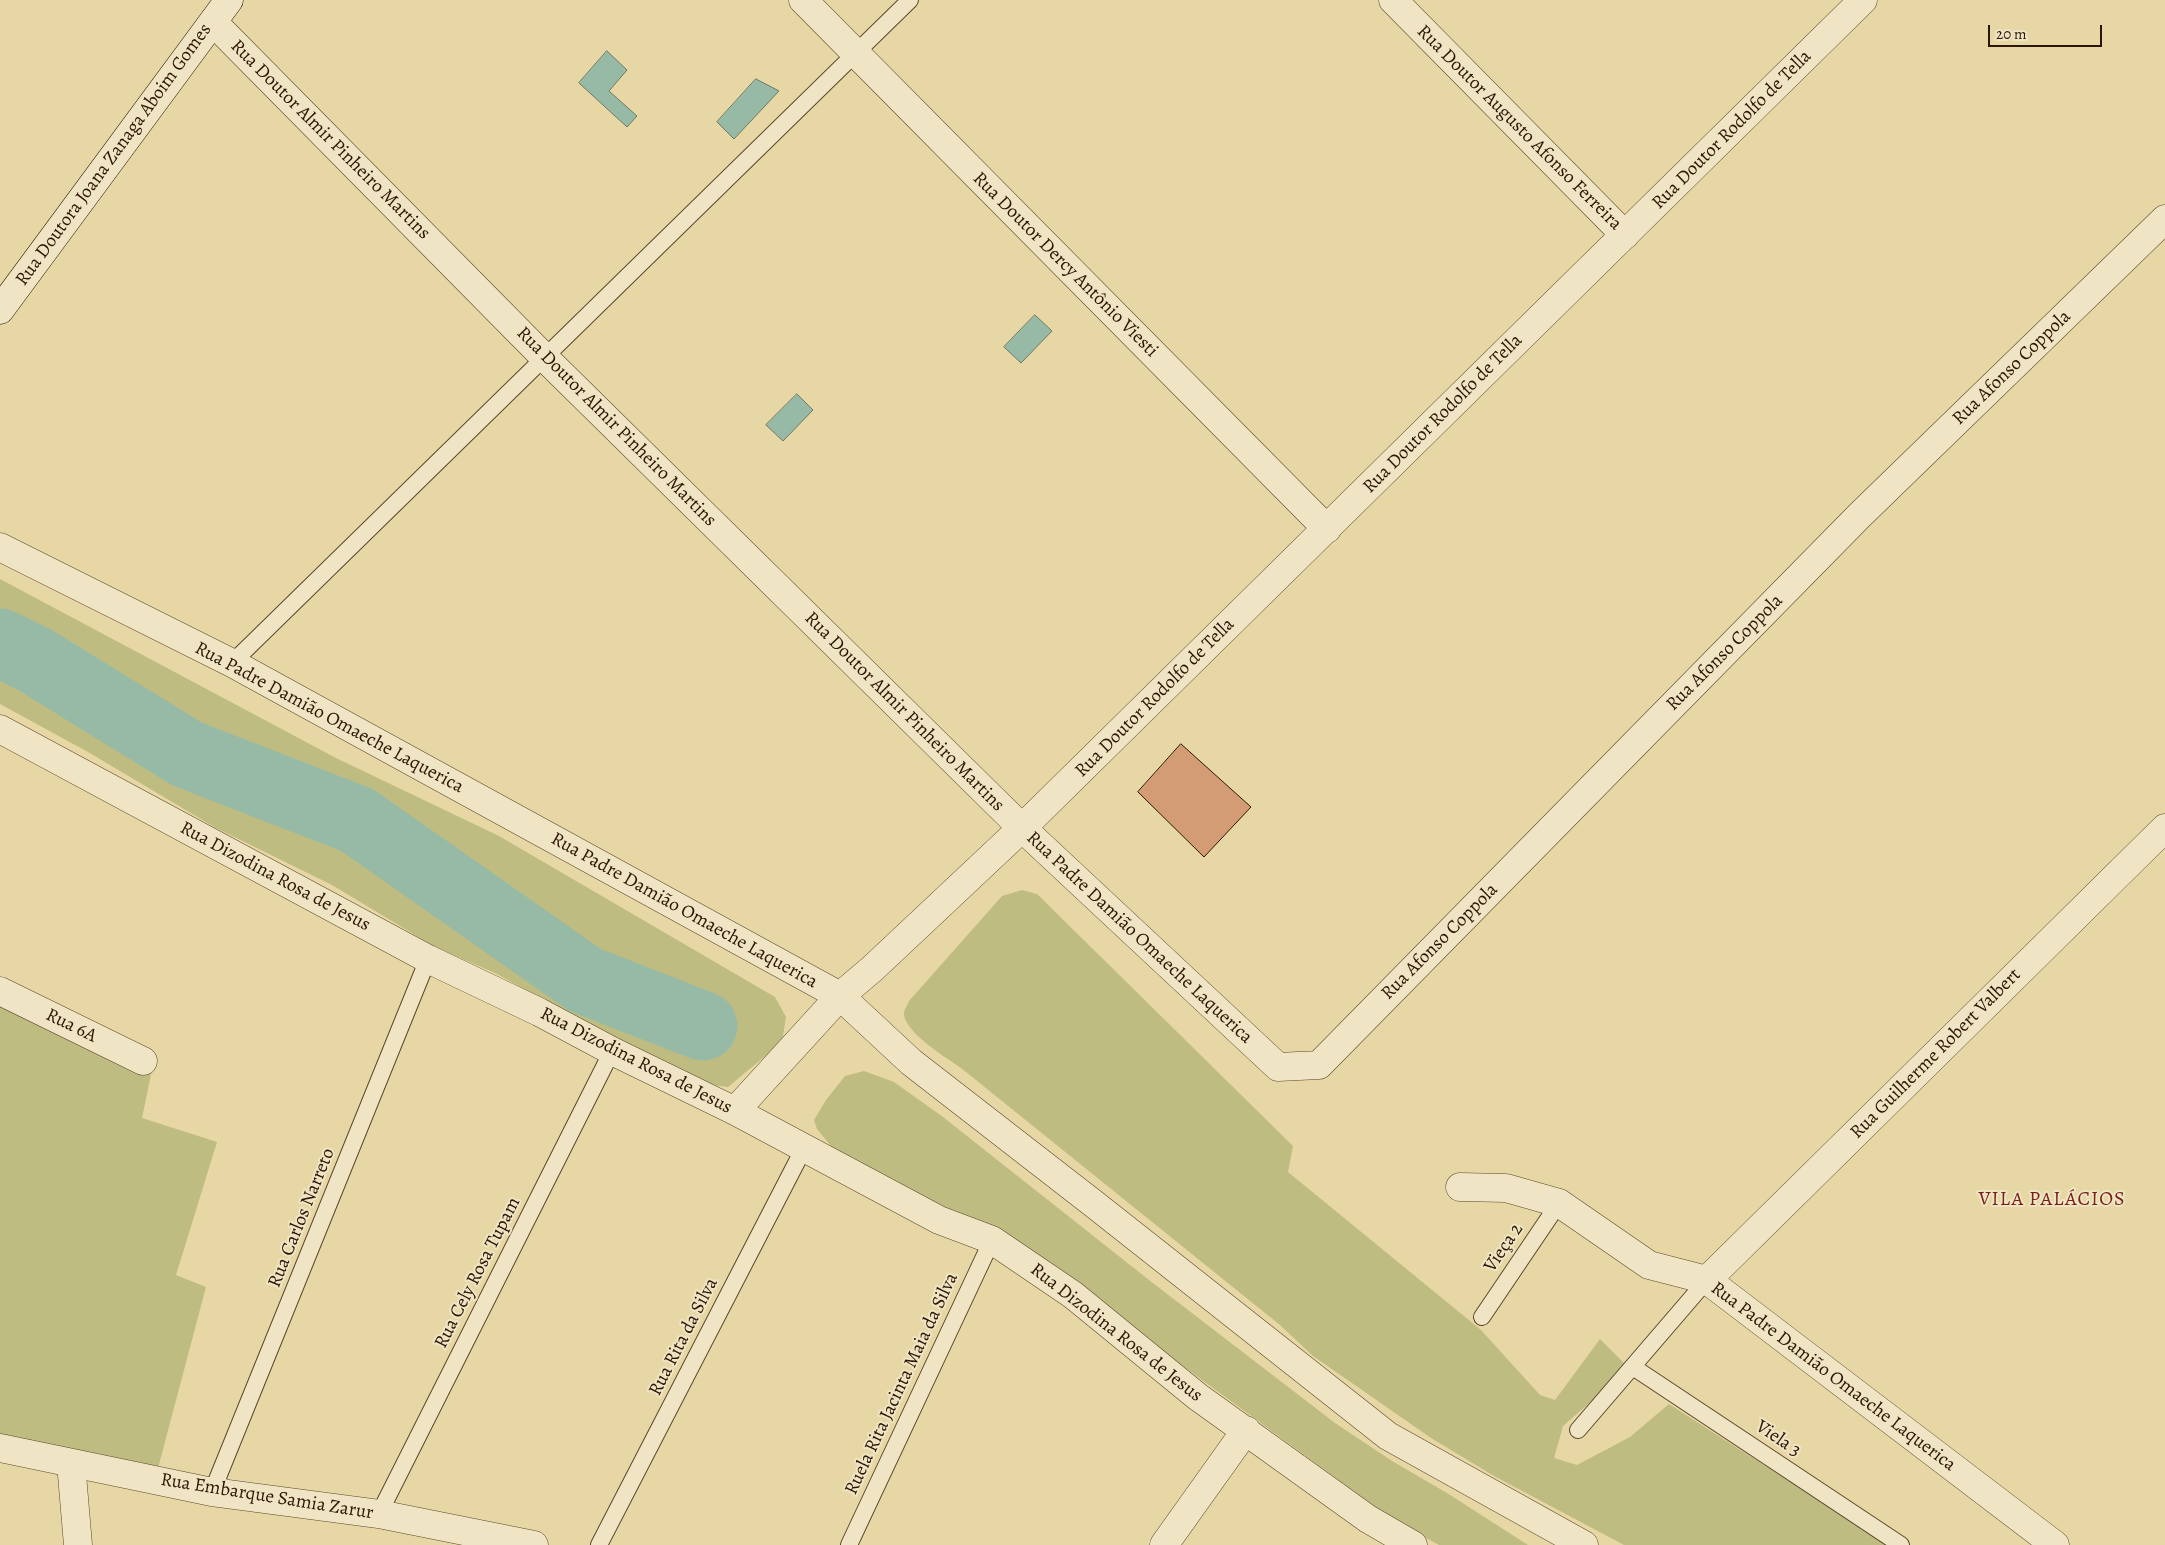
<!DOCTYPE html>
<meta charset="utf-8">
<style>
body{margin:0}
#map{position:relative;width:2165px;height:1545px;overflow:hidden;background:#e7d7a4;font-family:Alegreya,serif}
canvas{display:block}
.scale{position:absolute;left:1988px;top:25px;width:114px;height:22px;box-sizing:border-box;border:2px solid #2d1503;border-top:0;padding-left:6px;font-size:15px;line-height:18px;white-space:nowrap;color:#2d1503;-webkit-text-stroke:4px #efe5c4;paint-order:stroke}
</style>
<div id="map">
<canvas width="2165" height="1545"></canvas>
<div class="scale">20 m</div>
</div>
<script>
const g = document.querySelector('canvas').getContext('2d');
g.lineJoin = 'round';
function fillPath(path, color) {
  g.fillStyle = color;
  g.fill(path, 'evenodd');
}
function trace(path, color, width, dash) {
  g.strokeStyle = color;
  g.lineWidth = width;
  g.lineCap = dash ? 'butt' : 'round';
  g.setLineDash(dash || []);
  g.stroke(path);
}
function label(font, color, halo, rows, align = 'center') {
  g.font = font + ' Alegreya,serif';
  g.lineWidth = 4;
  g.setLineDash([]);
  g.textBaseline = 'middle';
  g.strokeStyle = halo;
  g.fillStyle = color;
  for (const [text, x, y, turn = 0] of rows) {
    g.save();
    g.translate(x, y);
    g.rotate((+turn || 0) * Math.PI / 180);
    g.textAlign = isNaN(turn) ? turn : align;
    if (halo) g.strokeText(text, 0, 0);
    g.fillText(text, 0, 0);
    g.restore();
  }
}
const green = new Path2D(`
 M0,579L336,758L499,836L775,997L786,1017L782,1042L728,1087L704,1084L597,1029L495,973L435,947L332,885L216,828L88,752L0,704Z
 M1022,890L1037,894L1293,1146L1288,1172L1481,1330L1540,1395L1555,1400L1600,1339L1625,1364L1601,1393L1563,1426L1554,1458L1577,1465L1630,1437L1669,1404L1888,1545H1624L1494,1476L1431,1438L1313,1356L1280,1325L961,1068C947,1058 902,1031 904,1012C905,1008 908,1004 909,1001L1002,896Z
 M0,980L155,1055L142,1118L217,1142L176,1275L206,1287L157,1472L0,1439Z
 M864,1071L894,1082L943,1117L1149,1280L1335,1423L1392,1461L1447,1493L1528,1545H1439L1392,1519L1135,1331L900,1192L831,1146L817,1129L814,1120L826,1100L845,1076Z`);
const water = new Path2D(`
 M607,51L627,70L609,91L637,116L627,127L579,83Z
 M756,79L779,91L734,139L717,122Z
 M1035,315L1052,331L1021,363L1004,347Z
 M797,394L813,410L783,441L766,425Z`);
const river = new Path2D(`
 M0,643L35,660L187,754L357,820L585,980L703,1026`);
const building = new Path2D(`
 M1181,744L1251,807L1204,857L1138,792Z`);
const lane = new Path2D(`
 M232,663L910,0
 M1482,1317L1559,1203
 M1633,1367L1901,1545
 M1578,1430L1707,1280
 M212,1492L428,959
 M379,1514L612,1051
 M599,1545L804,1148
 M849,1545L992,1240`);
const street = new Path2D(`
 M803,0L1327,529
 M1393,0L1625,235
 M213,22L544,357L1022,828L1278,1067L1319,1065L1860,515L2165,219
 M0,547L232,663L840,996L911,1062L1094,1204L1388,1436L1584,1545
 M0,729L428,959L539,1012L612,1051L735,1111L939,1220L992,1240L1073,1295L1198,1397L1368,1519L1413,1545
 M0,991L143,1061
 M735,1111L840,996L872,969L1022,828L1863,0
 M1460,1187L1506,1188L1559,1203L1649,1265L1707,1280L2055,1545
 M1707,1280L2165,828
 M0,1448L212,1492L379,1514L534,1545
 M71,1463L78,1545
 M1164,1545L1246,1430`);
const secondary = new Path2D(`
 M0,310L229,0`);
const streetNames = [
 ["Rua Doutor Augusto Afonso Ferreira",1519,128,45],
 ["Rua Doutor Rodolfo de Tella",1732,130,-45],
 ["Rua Doutor Almir Pinheiro Martins",330,140,45],
 ["Rua Doutora Joana Zanaga Aboim Gomes",114,155,-54],
 ["Rua Doutor Dercy Antônio Viesti",1065,265,45],
 ["Rua Afonso Coppola",2012,368,-44],
 ["Rua Doutor Rodolfo de Tella",1443,414,-45],
 ["Rua Doutor Almir Pinheiro Martins",616,427,45],
 ["Rua Afonso Coppola",1725,653,-45],
 ["Rua Doutor Rodolfo de Tella",1155,698,-45],
 ["Rua Doutor Almir Pinheiro Martins",904,712,45],
 ["Rua Padre Damião Omaeche Laquerica",329,718,28],
 ["Rua Dizodina Rosa de Jesus",275,877,28],
 ["Rua Padre Damião Omaeche Laquerica",684,911,29],
 ["Rua Padre Damião Omaeche Laquerica",1139,938,43],
 ["Rua Afonso Coppola",1440,942,-45],
 ["Rua 6A",71,1026,26],
 ["Rua Guilherme Robert Valbert",1936,1054,-45],
 ["Rua Dizodina Rosa de Jesus",636,1061,27],
 ["Rua Carlos Narreto",302,1218,-68],
 ["Vieça 2",1504,1248,-56],
 ["Rua Cely Rosa Tupam",478,1273,-63],
 ["Rua Dizodina Rosa de Jesus",1116,1333,38],
 ["Rua Rita da Silva",684,1337,-63],
 ["Rua Padre Damião Omaeche Laquerica",1833,1377,37],
 ["Ruela Rita Jacinta Maia da Silva",902,1384,-65],
 ["Viela 3",1778,1439,34],
 ["Rua Embarque Samia Zarur",267,1497,9]
];
const neighbourhoodNames = [
 ["VILA PALÁCIOS",2052,1200]
];
fillPath(green, '#bebc80');
fillPath(water, '#97baa6');
trace(water, '#6d7865', 1);
trace(river, '#97baa6', 69);
fillPath(building, '#d49c75');
trace(building, '#2d1503', 1);
trace(lane, '#5c462b', 18);
trace(street, '#5c462b', 29);
trace(secondary, '#2d1503', 29);
trace(lane, '#efe5c4', 16);
trace(street, '#efe5c4', 28);
trace(secondary, '#efe5c4', 28);
label('19px', '#2d1503', '#efe5c4', streetNames);
g.letterSpacing = '1px';
label('20px', '#7a1f14', '#efe5c4', neighbourhoodNames);
g.letterSpacing = '0px';
</script>
